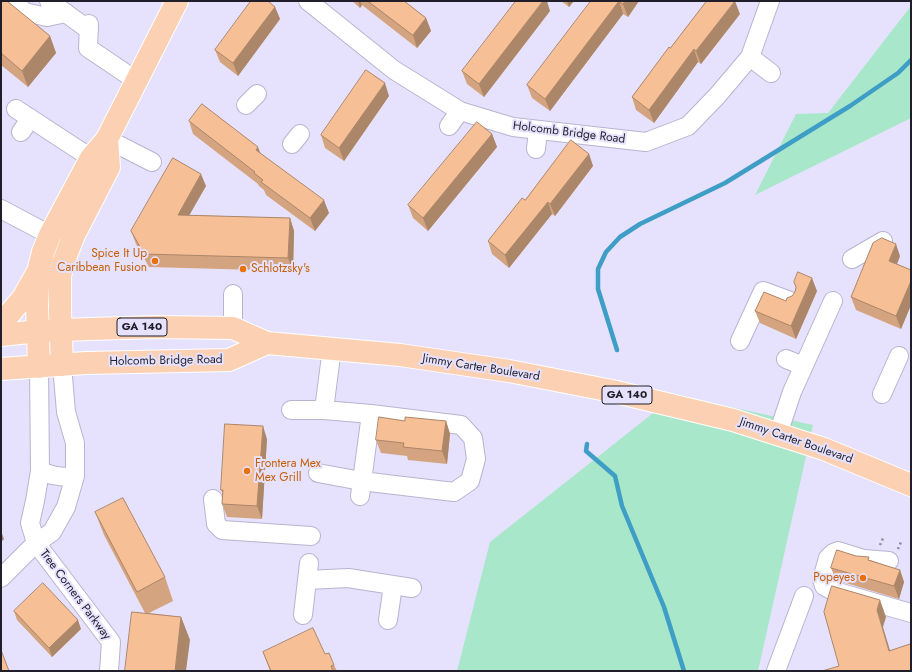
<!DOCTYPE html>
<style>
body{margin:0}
#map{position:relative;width:912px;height:672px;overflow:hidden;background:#e6e2fe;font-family:Jost,sans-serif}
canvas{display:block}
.frame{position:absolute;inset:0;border:2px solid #201e28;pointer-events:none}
</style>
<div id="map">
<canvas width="912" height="672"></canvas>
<div class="frame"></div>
</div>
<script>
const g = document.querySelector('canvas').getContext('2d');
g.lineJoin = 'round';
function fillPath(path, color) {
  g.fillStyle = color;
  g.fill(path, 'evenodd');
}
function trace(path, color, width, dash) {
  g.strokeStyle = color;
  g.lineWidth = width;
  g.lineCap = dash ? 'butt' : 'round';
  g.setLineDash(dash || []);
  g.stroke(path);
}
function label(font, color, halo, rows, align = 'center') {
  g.font = font + ' Jost,sans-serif';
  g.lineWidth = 4;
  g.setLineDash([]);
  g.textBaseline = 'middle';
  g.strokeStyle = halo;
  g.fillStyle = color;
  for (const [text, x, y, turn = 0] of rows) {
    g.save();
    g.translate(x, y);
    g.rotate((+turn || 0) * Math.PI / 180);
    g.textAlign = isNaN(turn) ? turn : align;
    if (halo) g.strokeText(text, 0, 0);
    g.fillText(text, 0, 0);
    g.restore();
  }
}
const green = new Path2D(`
 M911,6V118L755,195L796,114L828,113Z
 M676,395L813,425L758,671H457L490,542Z`);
const stream = new Path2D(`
 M617,350L598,289V269L606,252L620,237L640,224L725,183L850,106L898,73L911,60
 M587,444L586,451L615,476L622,506L664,607L684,671`);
const path = new Path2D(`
 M880,545L884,536
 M898,549L901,542`);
const minor = new Path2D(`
 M15,1L24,12L47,17L66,13
 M49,1L89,30
 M308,1L394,70L460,111L513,127L646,142L688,126L717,96L750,57L770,1
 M89,24L88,48L137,81
 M750,57L771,73
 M246,105L257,94
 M16,109L91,158
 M449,126L460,111
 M21,132L30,119
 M107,139L152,162
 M292,144L300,134
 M536,149L538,130
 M1,209L50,235
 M852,259L883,241
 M233,328V294
 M740,341L763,291L790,301
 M786,359L803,366
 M39,367L40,471L35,501L30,523L36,543L111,642L109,671
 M882,394L899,356
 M291,410H324L371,414L461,425L473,438L476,459L470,481L454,492L361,481L318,473
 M324,410L332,348
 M778,434L792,392L833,301
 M40,471C52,476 63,478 75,476
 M360,496L371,414
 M213,499L216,524L222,530L311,536
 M889,561L864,559L838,551L833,553L828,558L822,579L824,586L831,590L911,613
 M1,578L36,543L52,532L66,507L75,476V443L66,412L62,365
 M307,580L348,578L412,588
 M303,615L309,563
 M388,620L393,585
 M776,671L804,596`);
const major = new Path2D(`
 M1,324L23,298L37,273
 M1,335L38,331L90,329L157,327L233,328L267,343L400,355L509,371L612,391L733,420L824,449L911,485
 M62,365L60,312V276L63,263L74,235L109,167L107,139
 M39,367L37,305L39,268L43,252L50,235L91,158L107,139L177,1
 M1,369L86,363L229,360L267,343`);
const wall = new Path2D(`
 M1,1L50,36L56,53L28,87L1,65Z
 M352,1H404L426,18L431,31L417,48L362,5L360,8Z
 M561,1H574L569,7Z
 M597,1H639L628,17L623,14L550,111L532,98L527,85Z
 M275,7L280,19L238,76L220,62L215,50Z
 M550,11L484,97L467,84L462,71Z
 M740,14L701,64L698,62L654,123L636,110L632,97L670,48Z
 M389,96L344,161L325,148L321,135Z
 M189,121L329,213L315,231L266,195L264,190L259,186L258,184L193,134Z
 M492,134L497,147L428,231L413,218L408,205Z
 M589,154L593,166L555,216L552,214L509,268L492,254L488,241L525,200Z
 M206,186L189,215L290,218L294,231L293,271L149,267L136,244L131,231Z
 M900,256L897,264L911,270V305L901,329L856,310L851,297Z
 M817,291L796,339L760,323L755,311Z
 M405,421H446L450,434L447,464L408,460L407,456L381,453L376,440Z
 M267,439L262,519L227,517L222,504L223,494L221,490Z
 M95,512L165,577L173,601L149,613L181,617L190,640L145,613L104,535Z
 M870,560L900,570L904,582L899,599L836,580L831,568Z
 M14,611L81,629L52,657L17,620Z
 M263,652L325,654L334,665L337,671H270Z`);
const shadedWall = new Path2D(`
 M358,1H360L362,5L360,8Z
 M543,1H547L550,11L484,97L479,84Z
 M567,1H574L569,7Z
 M619,1L623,14L550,111L545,99Z
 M625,1H639L628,17L623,4Z
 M735,1L740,14L701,64L696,51Z
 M275,7L280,19L238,76L233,63Z
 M426,18L431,31L417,48L413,35Z
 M50,36L56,53L28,87L22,71Z
 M694,49L698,62L654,123L649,110Z
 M385,83L389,96L344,161L339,148Z
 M492,134L497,147L428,231L423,218Z
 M258,147L263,160L256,150Z
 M589,154L593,166L555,216L550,204Z
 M201,174L206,186L182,228L178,215Z
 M324,200L329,213L315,231L310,218Z
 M548,202L552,214L509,268L505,255Z
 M290,218L294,231L293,271L288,258Z
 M896,244L900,256L893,274L889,261Z
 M812,278L817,291L796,339L791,326Z
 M911,281V305L901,329L896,316Z
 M446,421L450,434L447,464L442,451Z
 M263,426L267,439L262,519L257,506Z
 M1,531L4,539L1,542Z
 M900,570L904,582L899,599L894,586Z
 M880,600L886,617L883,627L895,667L889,651L877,610Z
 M181,617L190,640L186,671H175Z
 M78,620L81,629L52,657L49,648Z`);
const building = new Path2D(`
 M1,1H7L50,36L22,71L1,53Z
 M251,1H268L275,7L233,63L215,50Z
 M368,1H404L426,18L413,35Z
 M516,1H543L479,84L462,71Z
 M591,1H619L545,99L527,85Z
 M619,1H625L623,4Z
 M707,1H735L696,51L694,49L649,110L632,97L669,47L670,48Z
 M366,70L385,83L339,148L321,135Z
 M202,104L258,147L256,150L324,200L310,218L261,182L263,180L254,173L255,172L189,121Z
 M477,122L492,134L423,218L408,205Z
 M571,140L589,154L550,204L548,202L505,255L488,241L522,198L525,200Z
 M173,158L201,174L178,215L290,218L288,258L144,254L131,231Z
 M882,238L896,244L889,261L911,270V281L896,316L851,297L873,243Z
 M798,272L812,278L791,326L755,311L764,292L786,301L787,298L792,296L795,292L796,287L794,282Z
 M379,417L405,421V417L446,421L442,451L403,447L404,443L376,440Z
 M225,424L263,426L257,506L222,504L223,490H221Z
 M123,498L165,577L137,592L95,512Z
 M837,550L856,556L869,557L868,560L900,570L894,586L831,568Z
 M43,583L78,620L49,648L14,611Z
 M832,586L880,600L877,610L889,651L910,644L911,646V671H822L839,666L824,612Z
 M132,612L181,617L175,671H125Z
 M313,628L325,654L329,653L334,665L331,666L333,671H271L263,652Z
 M1,650L9,671H1Z`);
const markers = [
 [155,261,4,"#e8710a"],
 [243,269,4,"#e8710a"],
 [247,471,4,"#e8710a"],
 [863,578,4,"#e8710a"]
];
const shields = [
 [142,327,50],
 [627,395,50]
];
const shieldNames = [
 ["GA 140",142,327],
 ["GA 140",627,395]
];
const streetNames = [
 ["Holcomb Bridge Road",569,133,7],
 ["Holcomb Bridge Road",166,361,-1],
 ["Jimmy Carter Boulevard",481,368,9],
 ["Jimmy Carter Boulevard",796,441,19],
 ["Tree Corners Parkway",75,595,53]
];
const foodNames = [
 ["Spice It Up",147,254],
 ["Caribbean Fusion",147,268],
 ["Schlotzsky's",251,269,"left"],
 ["Frontera Mex",255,464,"left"],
 ["Mex Grill",255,478,"left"],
 ["Popeyes",855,578]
];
fillPath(green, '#a8e7c9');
trace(stream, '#3f9ec5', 4.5);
trace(minor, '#b8b4cf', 20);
trace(major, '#fff', 24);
trace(path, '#8c899d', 2.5, [2, 3]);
trace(minor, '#fff', 18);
trace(major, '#fcd1b3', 22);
fillPath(wall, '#d4a481');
fillPath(shadedWall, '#ac8669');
fillPath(building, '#f6bf96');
trace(building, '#ac8669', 1);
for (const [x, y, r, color] of markers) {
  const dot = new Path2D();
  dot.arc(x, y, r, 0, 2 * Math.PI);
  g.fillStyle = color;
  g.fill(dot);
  trace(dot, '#e6e2fe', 1.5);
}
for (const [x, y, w] of shields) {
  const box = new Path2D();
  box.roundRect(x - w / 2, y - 9, w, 18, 3);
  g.fillStyle = '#e6e2fe';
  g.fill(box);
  trace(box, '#201e28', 1);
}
label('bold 11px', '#201e28', null, shieldNames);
label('12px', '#201e28', '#e6e2fe', streetNames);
label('12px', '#c56008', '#e6e2fe', foodNames, 'right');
</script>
